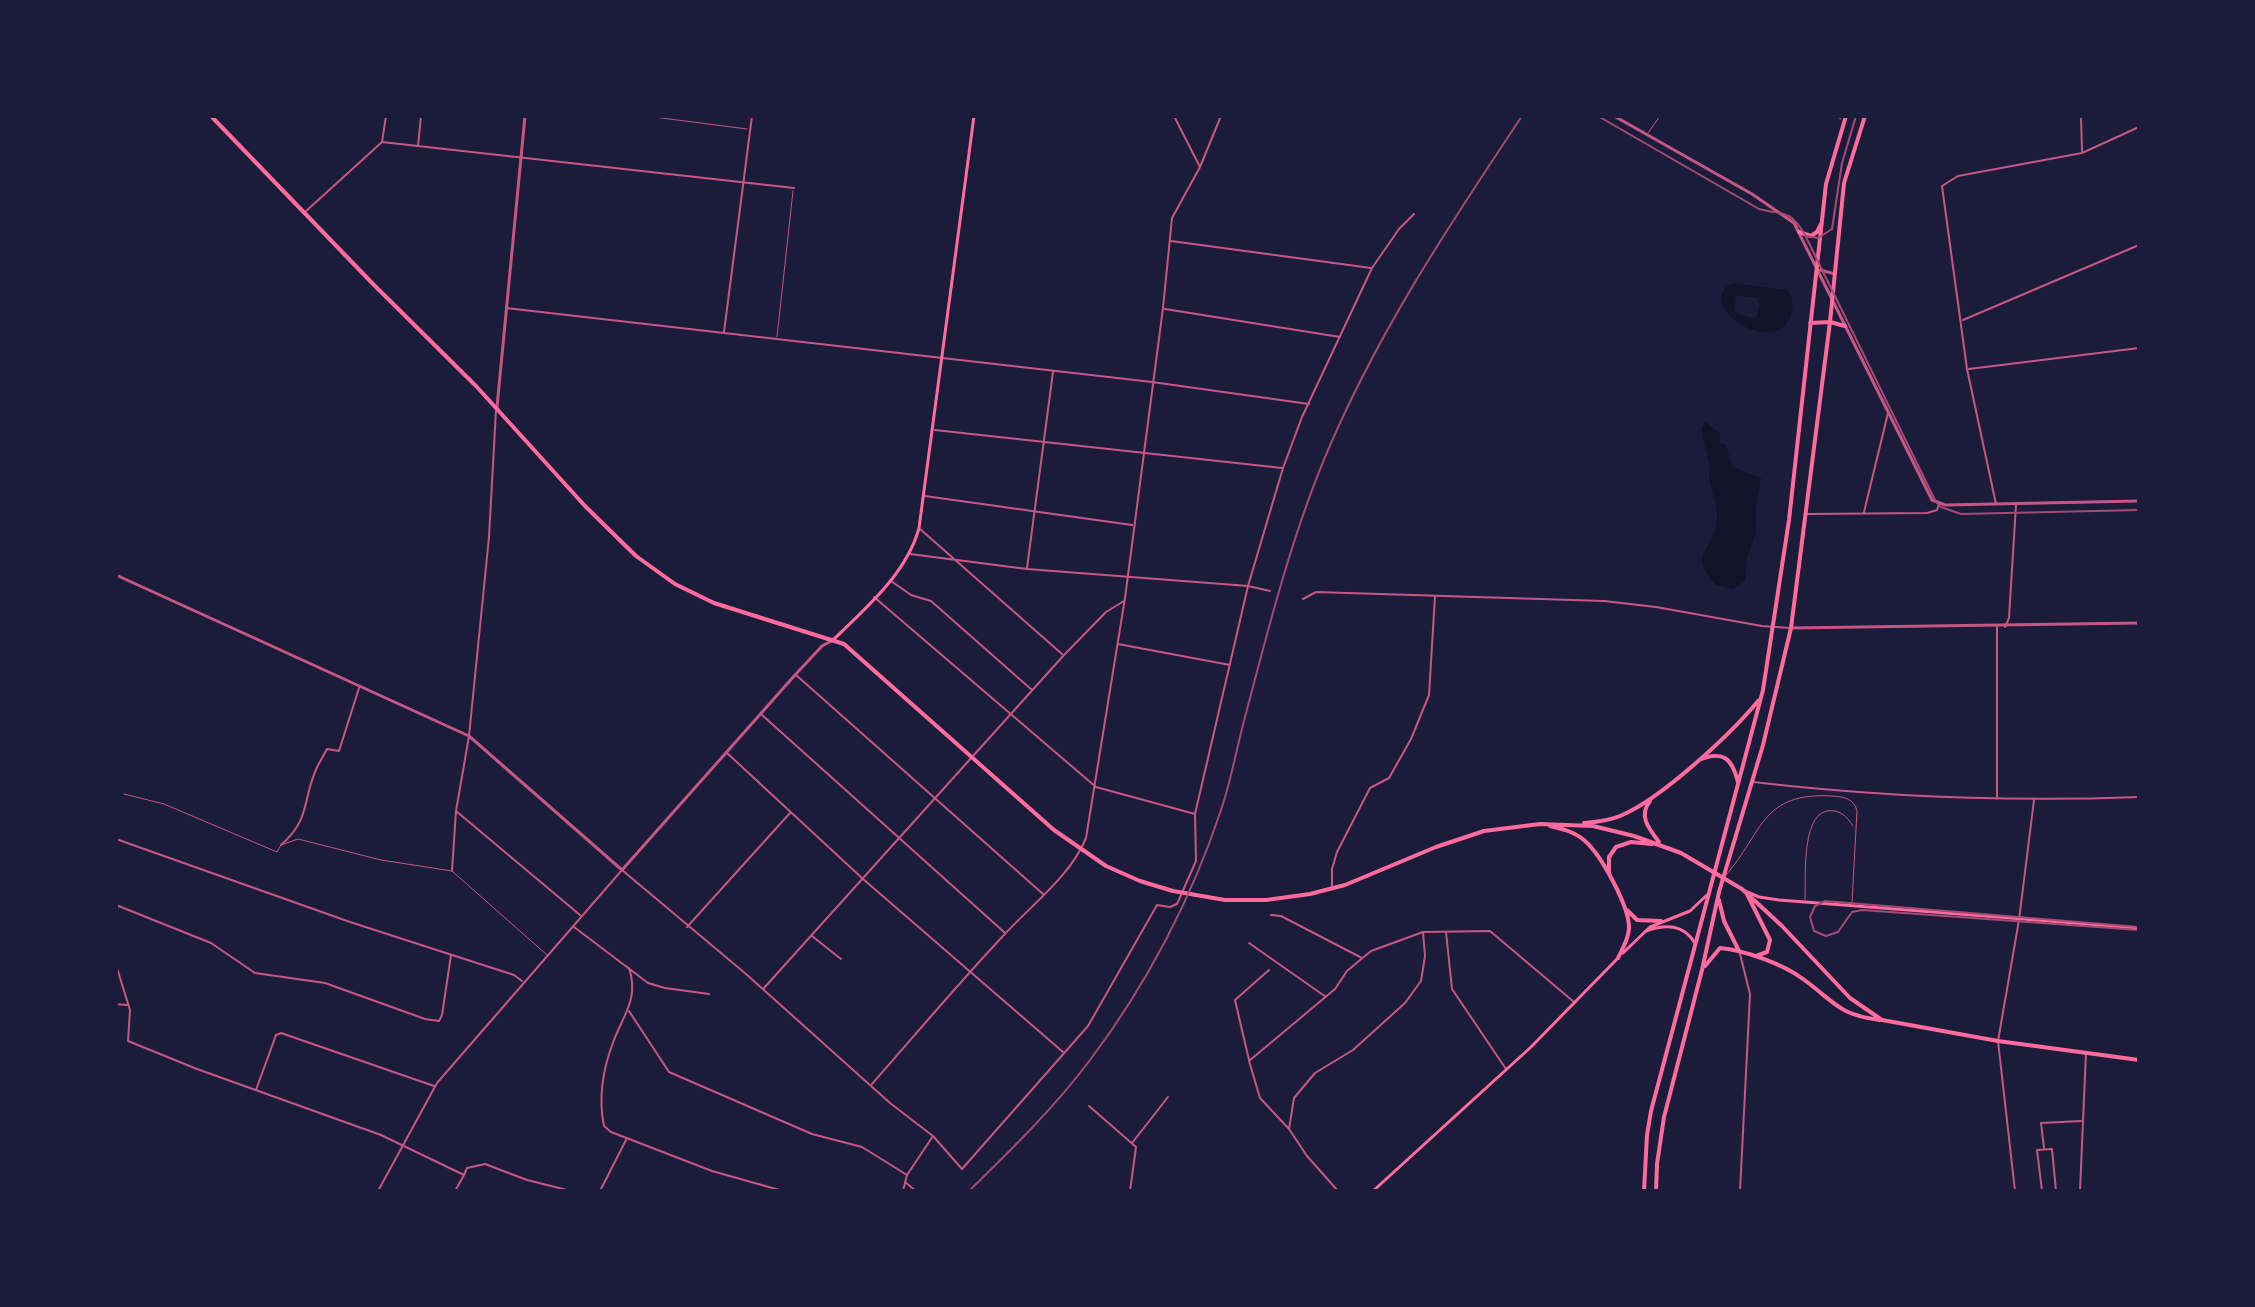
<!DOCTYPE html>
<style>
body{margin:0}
#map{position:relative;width:2255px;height:1307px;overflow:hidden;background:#1b1b3a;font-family:"Work Sans",sans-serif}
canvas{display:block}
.frame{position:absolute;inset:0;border:118px solid #1b1b3a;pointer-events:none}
</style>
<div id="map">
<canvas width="2255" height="1307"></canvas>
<div class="frame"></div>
</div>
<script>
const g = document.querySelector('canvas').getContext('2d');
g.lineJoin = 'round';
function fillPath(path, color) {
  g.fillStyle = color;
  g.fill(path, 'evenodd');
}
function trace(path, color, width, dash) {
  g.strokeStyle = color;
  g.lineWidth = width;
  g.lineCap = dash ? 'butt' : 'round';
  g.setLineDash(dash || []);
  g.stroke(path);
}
const water = new Path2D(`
 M1733,283L1787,290C1793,297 1794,305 1791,314C1778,362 1690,304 1733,283ZM1736,295L1757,298L1760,305L1756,317H1748L1734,312Z
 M1706,422L1720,434V443L1726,445L1732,467L1761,478L1756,505V533L1747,557L1745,581L1733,589L1716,585C1686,552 1714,553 1717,519C1718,507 1712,494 1710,482C1708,476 1710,470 1709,464C1707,451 1702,441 1702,427Z`);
const service = new Path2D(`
 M646,116L747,129
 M1836,116L1841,119
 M1648,133L1660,116
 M777,337L793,191
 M124,794L164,804L277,852L281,845L298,839L381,860L452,871L547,955
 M1726,875C1764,831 1761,792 1833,796C1845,797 1854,799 1857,811L1852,902
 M1805,900C1806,879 1801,816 1827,811C1839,809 1847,816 1853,826`);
const minor = new Path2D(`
 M1174,116L1200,167
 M2081,116L2082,151
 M382,142L794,188
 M418,146L421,116
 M305,212L382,142L386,116
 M1171,241L1371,268
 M506,308L1152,382L1309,404
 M1165,309L1340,337
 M1963,320L2139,245
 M724,332L752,116
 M1969,369L2139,348
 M935,430L1282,468
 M925,496L1132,525
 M1996,504L1967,369L1942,186L1958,176L2082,153L2139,127
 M1864,512L1888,413
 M1808,514L1927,513L1937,510L1939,504
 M920,529L1062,654
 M910,554L1027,569L1248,586L1270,591
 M1027,568L1053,372
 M891,581L911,595L931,601L1032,690
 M874,597L1096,787L1195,814
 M1303,599L1316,592L1604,601L1656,607L1762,626L1790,628
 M2138,625L2139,660
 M2005,627L2009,618L2016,505
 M1118,644L1230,665
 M796,675L1043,894
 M762,715L1004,932
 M727,753L863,879L1063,1052
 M1753,782C1882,797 2010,802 2139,797
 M1997,799V627
 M456,811L580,915
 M116,839L350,922L514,975L522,981
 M281,845C310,819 302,804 315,772C318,764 323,757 327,749L339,751L359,688
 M452,871L456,811L469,736L489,537L496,410
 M1332,888V869L1337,852L1370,788L1389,778L1411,739L1429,695L1435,596
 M116,905L211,943L255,973L325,983L425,1019L439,1021L442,1015L451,955
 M1271,915L1281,916L1362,958
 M574,927L648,983L665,988L709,994
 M687,927L790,813
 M1446,932L1452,989L1506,1069
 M812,936L841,959
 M1249,943L1326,997
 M116,965L130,1010L128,1041L197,1069L381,1135L464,1175L467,1168L485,1164L527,1180L571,1191
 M629,968C639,998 624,1014 614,1040C603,1068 598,1097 604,1126L611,1132L712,1171L783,1191
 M764,988L1064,655L1106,612L1124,601
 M116,1004L127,1005
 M629,1011L669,1072L812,1134L862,1147L907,1175
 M1249,1060L1235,1000L1269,970
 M872,1084C915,1035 958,984 1003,936C1031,905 1070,877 1086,838L1125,598L1163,308L1172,218L1200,167L1221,116
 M256,1090L276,1035L281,1033L434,1086
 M1089,1106L1136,1147L1130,1191
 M1289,1129L1260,1098L1249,1061L1335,989L1347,971L1371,951L1423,932L1490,931L1574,1002
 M1132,1143L1168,1097
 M2044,1148L2041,1123L2081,1121
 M905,1182L916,1191
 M378,1191L437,1083L622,870L746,974L890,1103L933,1136L962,1169L1088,1026L1157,905L1170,907L1177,904L1196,861L1195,814L1248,586L1283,468L1302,417L1372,268L1399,229L1414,214
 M455,1191L464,1175
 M600,1191L627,1138
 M903,1191L907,1175L933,1136
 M1338,1191L1307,1156L1289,1129L1294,1098L1315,1073L1353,1050L1405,1003L1421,981L1425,956L1423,932
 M1740,1191L1750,994L1740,954
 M2015,1191L1998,1041L2019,920L2034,800
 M2042,1191L2037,1150L2052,1149L2056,1191
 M2080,1191L2086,1052`);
const tertiary = new Path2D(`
 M1614,116L1752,194L1794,223L1932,500L1945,505L2139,501
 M1820,270L1835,274
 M497,407L525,116
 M116,575L469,736L622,870L795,675L822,646L833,640
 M1791,628L2139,623`);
const secondary = new Path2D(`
 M833,640C866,608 907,573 919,528L974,116
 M1745,891L1759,897L1779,900L2139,928
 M1646,931C1666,924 1683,924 1695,943
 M1623,953L1650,927L1690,911L1707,895
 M1373,1191L1531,1047L1617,959`);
const primary = new Path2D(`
 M211,116L373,284L476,386L585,506L636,556L675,584L714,603L844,644L1054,830L1106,866L1140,881L1173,891L1225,900H1266L1310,894L1345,885L1436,847L1484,831L1540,824L1593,826L1634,836L1681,853L1742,889L1782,926L1850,998L1882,1020L1998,1041L2139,1060
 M1799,232L1811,236L1817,232L1821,224
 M1810,323L1830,322L1845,326
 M1699,760C1723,750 1732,758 1738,782
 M1650,801C1638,816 1649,829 1659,842
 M1584,823C1596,822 1609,821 1620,816C1661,799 1730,735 1759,700
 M1550,826C1563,829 1575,832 1585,841C1601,855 1630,907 1629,929C1628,940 1623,948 1618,958
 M1609,874V857L1616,847L1631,842L1652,844
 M1747,894L1770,940L1767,952L1756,956
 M1719,900L1724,921L1739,951
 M1627,910L1637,920L1661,921
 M1705,966L1720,948C1744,950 1783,964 1803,979C1835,1002 1838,1015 1880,1020
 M1644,1191L1647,1135L1651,1111L1763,690L1789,520L1826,184L1846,116
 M1656,1191L1657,1164L1664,1117L1702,970L1719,892L1763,745L1791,628L1830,322L1844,183L1865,116`);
const tram = new Path2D(`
 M1598,116L1759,209C1784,216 1788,208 1804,233L1936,502L1941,507L1961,514L2139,510
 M1806,236L1818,238L1832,229L1842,163L1856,116
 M2139,927L1825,901L1815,906L1810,917L1814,931L1826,936L1838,932L1852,912L1862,910L2139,930`);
const rail = new Path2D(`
 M116,1186L117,1191
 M969,1191C1011,1150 1055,1107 1090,1060C1146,986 1192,898 1221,810C1231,781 1236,751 1244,721C1267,634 1289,545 1323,462C1374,338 1448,227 1522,116`);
fillPath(water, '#12122b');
trace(service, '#c65784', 1);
trace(minor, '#c65784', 2);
trace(tertiary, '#c65784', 3);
trace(secondary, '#ff6b9d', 3);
trace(primary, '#ff6b9d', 4);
trace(tram, '#a44b75', 2);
trace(rail, '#a44b75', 2);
</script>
